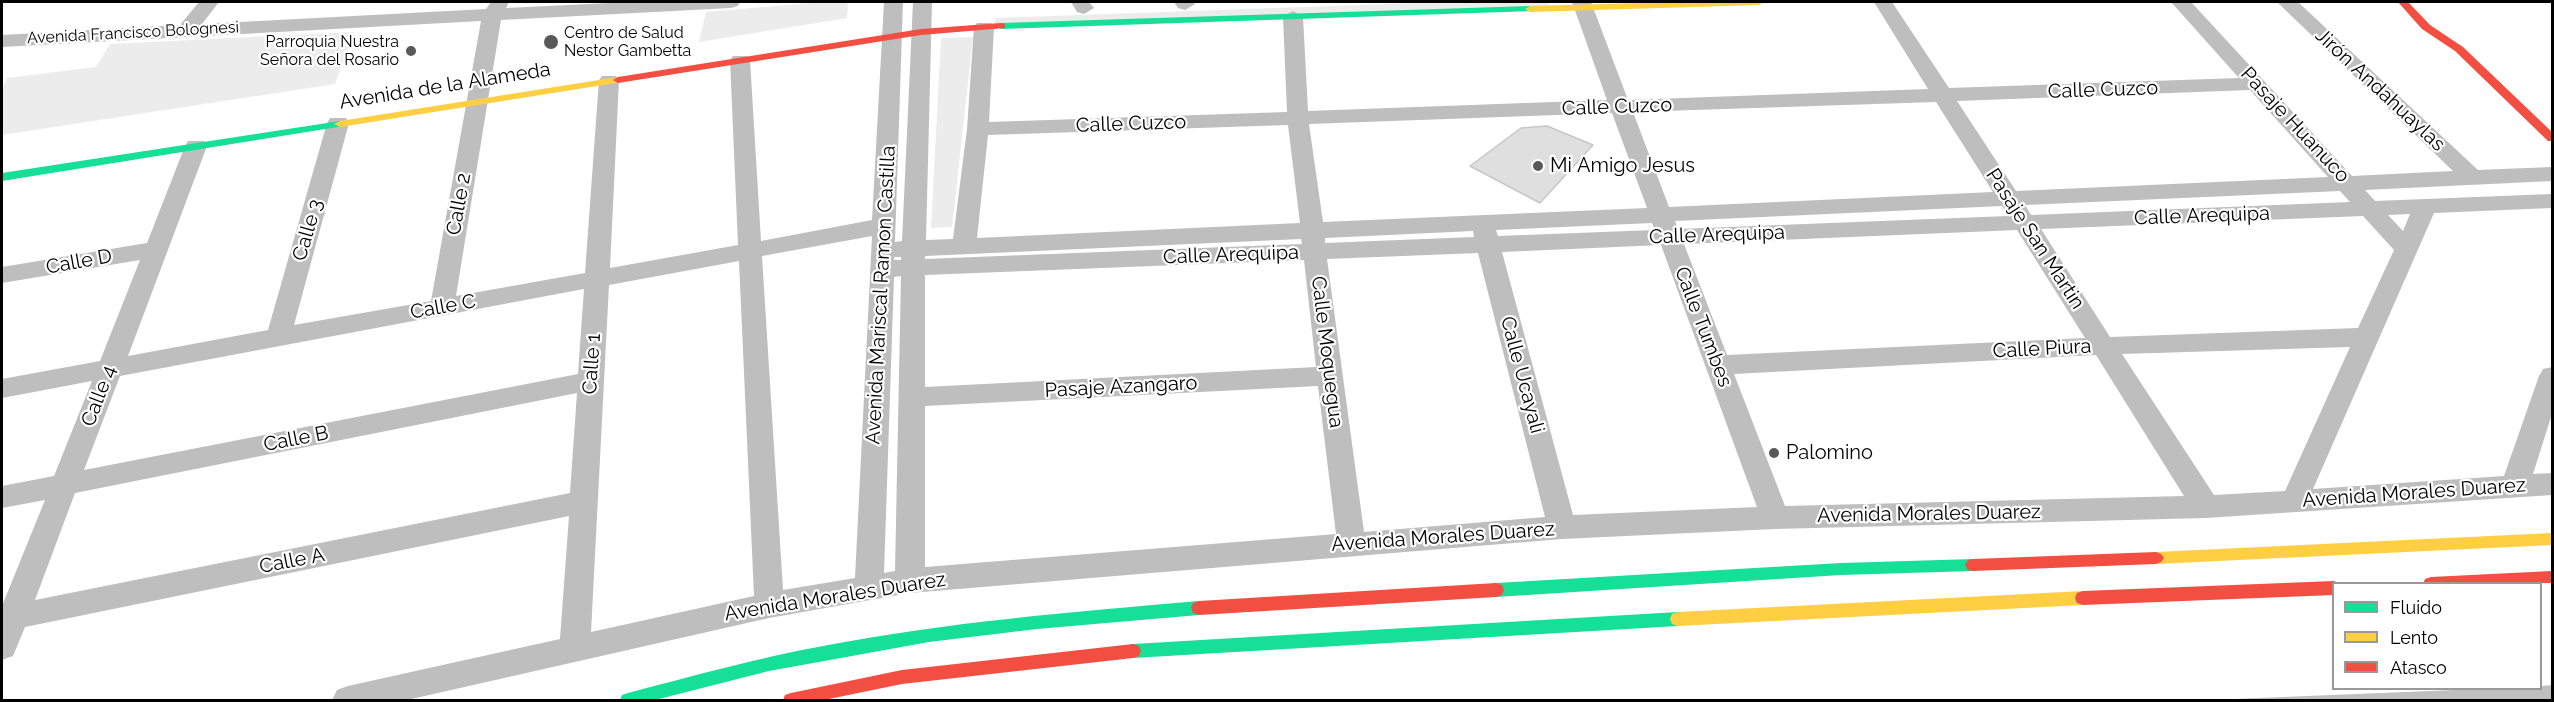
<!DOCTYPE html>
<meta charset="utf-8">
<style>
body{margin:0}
#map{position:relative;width:2554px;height:702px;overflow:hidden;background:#fff;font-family:Raleway,sans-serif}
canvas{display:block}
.frame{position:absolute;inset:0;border:3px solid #000;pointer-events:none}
.legend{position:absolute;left:2332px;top:582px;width:210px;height:108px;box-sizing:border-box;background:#fff;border:2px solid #999;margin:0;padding:8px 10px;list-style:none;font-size:18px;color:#000}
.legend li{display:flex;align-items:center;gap:12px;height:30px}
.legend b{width:30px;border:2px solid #999}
</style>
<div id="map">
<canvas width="2554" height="702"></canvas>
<div class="frame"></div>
<ul class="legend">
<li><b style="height:8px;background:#16e098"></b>Fluido</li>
<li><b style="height:8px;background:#ffcf43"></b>Lento</li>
<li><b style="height:8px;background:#f24e42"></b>Atasco</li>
</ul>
</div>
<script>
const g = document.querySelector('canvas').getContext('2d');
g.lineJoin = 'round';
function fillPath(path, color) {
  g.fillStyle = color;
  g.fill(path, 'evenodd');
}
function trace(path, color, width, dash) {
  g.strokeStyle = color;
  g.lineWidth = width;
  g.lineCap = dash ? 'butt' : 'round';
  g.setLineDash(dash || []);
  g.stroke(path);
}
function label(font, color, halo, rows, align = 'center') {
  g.font = font + ' Raleway,sans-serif';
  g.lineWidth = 4.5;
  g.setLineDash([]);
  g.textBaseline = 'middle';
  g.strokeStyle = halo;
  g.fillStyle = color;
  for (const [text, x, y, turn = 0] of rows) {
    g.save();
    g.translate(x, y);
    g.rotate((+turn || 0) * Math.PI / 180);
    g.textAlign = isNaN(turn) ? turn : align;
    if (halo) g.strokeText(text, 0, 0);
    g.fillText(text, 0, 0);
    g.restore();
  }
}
const green = new Path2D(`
 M823,2H848L847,18L699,42L706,12Z
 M1443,2H1548L1550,7L993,26L996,18Z
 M354,32L335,84L2,135V89L7,78L96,67L110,44Z
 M973,37L952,227L931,228L941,38Z`);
const water = new Path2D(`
 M2552,685V700H2209L2480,689L2540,688L2541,686Z`);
const building = new Path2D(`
 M1547,126L1593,145L1540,203L1470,166L1521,128Z`);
const street = new Path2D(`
 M199,2H219L202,24L486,9L491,2H509L506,8L631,2H740L738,6L731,8L501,20L456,296L585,273L599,80L602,76H616L619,80L610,268L738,245L730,60L733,56H747L750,60L761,241L872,220L884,2H903L895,242L902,241L913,2H932L926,240L953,239L967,129L974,27L977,23H991L994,27L989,122L1287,112L1283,17L1293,11L1303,17L1308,111L1607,100L1572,2H1591L1628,100L1928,89L1874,2H1892L1949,88L2239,78L2171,2H2191L2352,176L2453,171L2277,2H2298L2478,170L2552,167V181L2365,190L2375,201L2552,194V208L2434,213L2313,489L2504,476L2539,376L2543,369L2552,367V414L2533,474L2552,473V495L2206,518L1775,529L1562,539L910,593L769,618L407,700H332L337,690L348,686L560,639L569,516L25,627L13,656L2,660V606L45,500L2,508V486L54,476L92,381L2,398V379L100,361L140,260L2,283V267L147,243L185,146L188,141H204L207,146L128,356L268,330L327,123L330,118H346L349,123L294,325L431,301L481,21L2,47V35L180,25ZM2250,90L2328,177L2016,191L1957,101ZM1936,102L1993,192L1669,207L1633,112ZM1612,113L1647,208L1323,222L1309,124ZM1288,125L1300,223L977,238L988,135ZM2340,191L2350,202L2031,215L2025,205ZM2002,206L2008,216L1678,229L1675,221ZM2410,214L2403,231L2388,215ZM2363,216L2394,250L2358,328L2110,337L2041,229ZM1652,223L1655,230L1498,236L1496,230ZM2017,230L2085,338L1727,355L1684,244ZM1473,231L1474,237L1325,243V238ZM872,236L855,578L783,590L762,256ZM1301,239L1302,244L925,259V256ZM1661,245L1757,507L1573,515L1502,252ZM1478,253L1545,517L1364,532L1327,259ZM894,257H901V260H894ZM1304,260L1316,367L925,387V275ZM739,261L754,596L591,632L609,285ZM901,276L895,571L884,573L894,277ZM584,289L578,374L84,470L120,376ZM2350,347L2285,491L2214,495L2122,354ZM2096,355L2184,496L1785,506L1734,374ZM1318,386L1336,534L925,567V406ZM577,393L570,493L35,600L75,493Z
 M1071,2H1089L1094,8L1084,14L1077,12Z
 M1174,2H1193L1195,4L1185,10L1178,8Z`);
const fast = new Path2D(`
 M1530,6L1534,7V11L1001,29L996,26L1001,23Z
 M340,121L346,124L344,126L2,181V173Z
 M1973,559L1978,560L1981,565L1978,570L1973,571L1841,575L1496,597L1490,595L1488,590L1490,585L1496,583L1841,563Z
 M1199,601L1205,603L1207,608L1205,613L1199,615L1037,629L929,642L769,671L655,700H620L622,695L628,693C693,676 757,658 823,646C947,622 1073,612 1199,601Z
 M1678,612L1684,614L1686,619L1684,624L1678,626L1133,658L1127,656L1125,651L1127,646L1133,644Z`);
const slow = new Path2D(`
 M1674,2H1764L1759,5L1530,12L1525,9L1530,6Z
 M618,77L622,78V82L340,127L334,124L340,121Z
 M2552,533V545L2156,564L2151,562L2148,558L2151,554L2156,552Z
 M2083,591L2089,593L2091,598L2089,603L2083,605L1678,626L1672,624L1670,619L1672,614L1678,612Z`);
const jam = new Path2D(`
 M2398,2H2408L2430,25L2463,47L2552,132V141H2548L2455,51L2422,29Z
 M1001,23L1005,24V28L921,35L618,83L613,80L618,77L921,29Z
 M2156,552L2161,554L2164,558L2161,562L2156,564L1973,571L1968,570L1965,565L1968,560L1973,559Z
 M2552,571V583L2423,584L2425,579L2431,577Z
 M2334,581L2340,584H2334V595L2083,605L2077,603L2075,598L2077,593L2083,591Z
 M1496,583L1502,585L1504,590L1502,595L1496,597L1199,615L1193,613L1191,608L1193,603L1199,601Z
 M1133,644L1139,646L1141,651L1139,656L1133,658L902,684L824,700H783L785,695L791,693L902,670Z`);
const markers = [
 [551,42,8,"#595959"],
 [411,51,6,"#595959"],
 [1538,166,6,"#595959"],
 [1774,453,6,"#595959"]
];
const farStreetnames = [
 ["Avenida Francisco Bolognesi",133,33,-3]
];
const farPoinames = [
 ["Centro de Salud",564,33],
 ["Nestor Gambetta",564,51],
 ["Parroquia Nuestra",399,42,"right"],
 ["Señora del Rosario",399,60,"right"]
];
const streetNames = [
 ["Avenida de la Alameda",445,86,-9],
 ["Calle Cuzco",2103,90,-2],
 ["Jirón Andahuaylas",2380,90,43],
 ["Calle Cuzco",1617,107,-2],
 ["Calle Cuzco",1131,124,-2],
 ["Pasaje Huanuco",2295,125,47],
 ["Calle 2",459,204,-80],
 ["Calle Arequipa",2202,216,-2],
 ["Calle 3",308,230,-74],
 ["Calle Arequipa",1717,235,-2],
 ["Pasaje San Martin",2035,239,57],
 ["Calle Arequipa",1231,255,-2],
 ["Calle D",79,262,-10],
 ["Avenida Mariscal Ramon Castilla",881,295,-87],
 ["Calle C",443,307,-10],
 ["Calle Tumbes",1703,327,69],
 ["Calle Piura",2042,349,-3],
 ["Calle Moquegua",1327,352,83],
 ["Calle 1",592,364,-86],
 ["Calle Ucayali",1522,375,75],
 ["Pasaje Azangaro",1121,387,-3],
 ["Calle 4",99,396,-69],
 ["Calle B",296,439,-11],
 ["Avenida Morales Duarez",2414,493,-4],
 ["Avenida Morales Duarez",1929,514,-1],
 ["Avenida Morales Duarez",1443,537,-4],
 ["Calle A",292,561,-11],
 ["Avenida Morales Duarez",835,597,-9]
];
const poiNames = [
 ["Mi Amigo Jesus",1550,166],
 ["Palomino",1786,453]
];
fillPath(green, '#ececec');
fillPath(water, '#bfbfbf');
fillPath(building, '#dfdfdf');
trace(building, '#c7c7c7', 1.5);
fillPath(street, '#bebebe');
fillPath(fast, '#16e098');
fillPath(slow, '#ffcf43');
fillPath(jam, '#f24e42');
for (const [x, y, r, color] of markers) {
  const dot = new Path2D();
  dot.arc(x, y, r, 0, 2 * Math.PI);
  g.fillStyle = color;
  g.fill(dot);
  trace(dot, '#fff', 2);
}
label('16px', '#000', '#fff', farStreetnames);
label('16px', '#000', '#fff', farPoinames, 'left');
label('20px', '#000', '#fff', streetNames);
label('20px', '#000', '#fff', poiNames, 'left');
</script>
